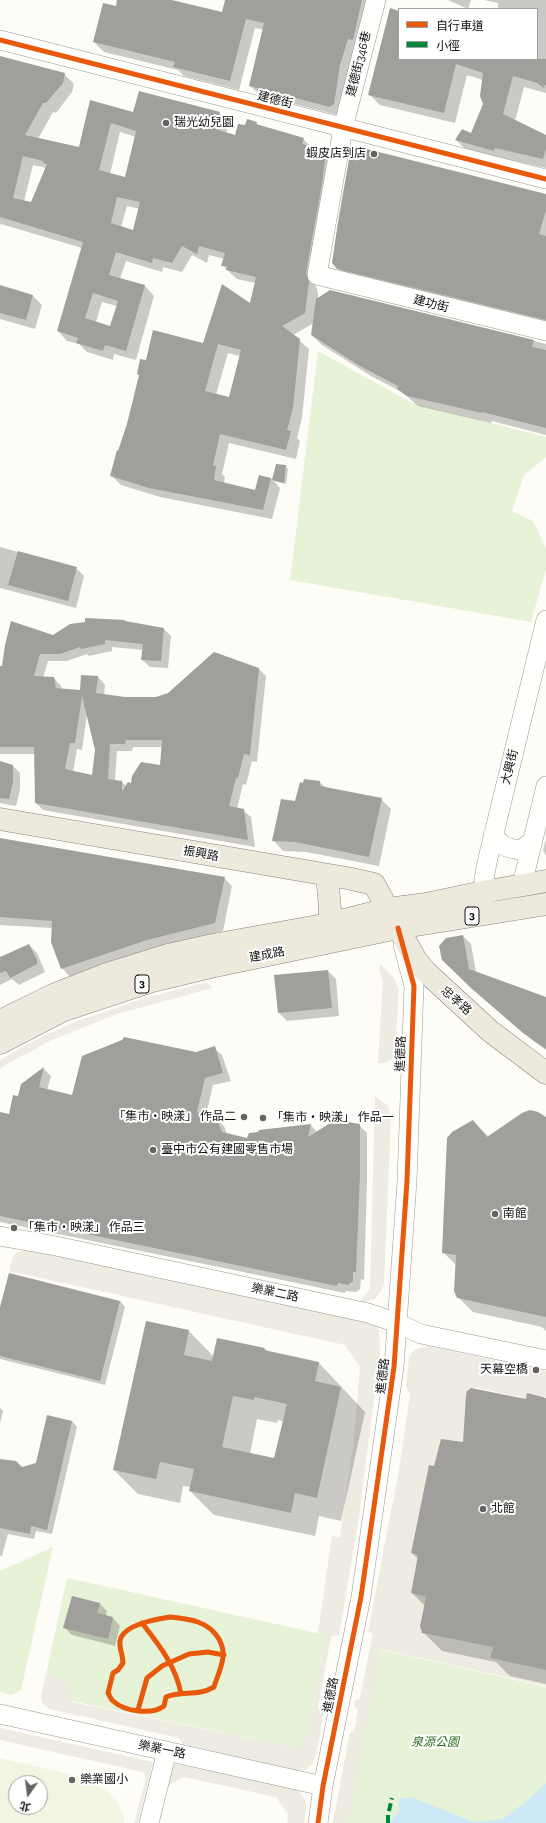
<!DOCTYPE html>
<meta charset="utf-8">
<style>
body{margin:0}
#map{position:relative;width:546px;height:1823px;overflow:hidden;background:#fdfcf7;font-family:"Zilla Slab","Noto Sans TC",serif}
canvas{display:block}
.legend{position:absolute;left:398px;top:8px;width:140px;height:52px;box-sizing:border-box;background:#fff;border:1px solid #a0a0a0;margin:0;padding:5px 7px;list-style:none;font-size:12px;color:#111}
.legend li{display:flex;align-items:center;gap:8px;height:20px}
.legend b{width:20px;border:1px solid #a0a0a0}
.north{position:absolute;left:8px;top:1775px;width:40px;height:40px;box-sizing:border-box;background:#fff;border:1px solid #a0a0a0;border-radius:50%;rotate:194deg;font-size:11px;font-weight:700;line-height:16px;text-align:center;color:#111}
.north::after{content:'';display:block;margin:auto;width:14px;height:18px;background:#646362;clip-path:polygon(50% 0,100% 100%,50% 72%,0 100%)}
</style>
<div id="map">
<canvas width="546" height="1823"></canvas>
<ul class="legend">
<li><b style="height:5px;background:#e8590c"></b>自行車道</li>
<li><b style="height:5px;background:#00873e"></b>小徑</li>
</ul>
<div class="north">北</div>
</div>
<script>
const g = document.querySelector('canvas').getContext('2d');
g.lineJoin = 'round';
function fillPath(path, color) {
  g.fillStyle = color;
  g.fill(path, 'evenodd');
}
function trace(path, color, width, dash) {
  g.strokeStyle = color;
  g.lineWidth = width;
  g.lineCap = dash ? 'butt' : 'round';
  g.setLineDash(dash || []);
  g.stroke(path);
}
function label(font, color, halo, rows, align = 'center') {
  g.font = font + ' "Zilla Slab","Noto Sans TC",serif';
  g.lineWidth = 4;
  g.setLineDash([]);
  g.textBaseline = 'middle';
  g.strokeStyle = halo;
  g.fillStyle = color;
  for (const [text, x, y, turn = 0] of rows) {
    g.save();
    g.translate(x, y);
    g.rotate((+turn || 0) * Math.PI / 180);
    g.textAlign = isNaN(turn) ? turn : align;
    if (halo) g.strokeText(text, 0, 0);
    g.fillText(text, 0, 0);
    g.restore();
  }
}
const green = new Path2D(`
 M318,351L412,403L546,437V457L524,475L512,511L533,521L546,548V569L531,622L290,580Z
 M53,1547L21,1690L11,1695L0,1692V1571Z
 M67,1578L326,1635L306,1741L295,1747L71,1701C68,1683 67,1677 46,1674Z
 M370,1647L546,1687V1823H333L350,1732H354L358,1711L357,1708L354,1706L355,1700L360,1699Z`);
const pitch = new Path2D(`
 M0,1758L85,1778C104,1786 121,1801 125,1823H0ZM16,1783H40V1807H16Z`);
const plaza = new Path2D(`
 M380,964L394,978L399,990L395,1054L392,1059L384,1063H378L383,981L379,969Z
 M206,982L213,988L117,1014L52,1040L0,1068V1060L37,1039L80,1020L142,999Z
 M375,1096L388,1106L391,1117L384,1284L382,1290L375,1299L363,1302H359L370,1289Z
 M27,1249L361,1319L375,1325L379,1330L380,1351L359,1517L339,1635L331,1636L318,1708L324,1713L316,1756L312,1764L305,1770L299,1771L287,1769L187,1745L183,1744L179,1738L49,1709L42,1703L41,1696L46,1674L58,1676L68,1685L71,1693V1702L295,1747L306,1741L326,1635L318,1633L332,1536L340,1538L353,1446L360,1367L345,1345L9,1271L12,1260L16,1253Z
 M427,1346L546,1371V1397H544L542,1402L478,1388H471L467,1391L463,1442L441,1439L434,1466L429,1465L411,1553L418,1555L411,1593L426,1597L420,1625L422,1633L493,1647L490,1658L546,1670V1686L381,1649L348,1823H333L350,1732H354L358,1711L357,1708L354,1706L355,1700L360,1699L371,1642L373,1633L368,1632L399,1470L410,1394L406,1387L409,1357L414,1350Z
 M0,1728L153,1762L138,1823H134L146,1778L143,1772L0,1740Z
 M176,1764L289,1787L298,1791L303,1796L306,1802V1809L304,1823H287L288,1814L276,1797L184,1777L165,1787L172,1766Z`);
const water = new Path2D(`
 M546,1783V1823H389L399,1811V1799L411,1797L473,1822L503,1819L529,1799Z`);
const shadow = new Path2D(`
 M118,0H168L222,13L226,0H374L341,116L260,95L250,86L264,30L255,28L239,90L184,76L178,70L104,52L94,42L122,8Z
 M448,0H471L468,9Z
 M484,0H546V93L524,87L515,121L546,136V168L506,159L505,161L467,151L456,140L471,135L485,104L483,80L467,75L455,123L380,105L369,94L399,12V59H537V9H498V3Z
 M0,58L64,74L74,84L72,92L56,113L53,112L38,139L79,148L91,101L134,114L219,113L229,122L226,133L235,136L246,126L256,122L259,126L303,139L311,147L323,151L333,160L315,283L318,293V299L330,291L546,344V435L492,421L491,423L418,406L402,392L371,376L322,345L312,335L314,323L293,335L309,349L302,418L297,438L300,441L296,459L229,443L222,474L225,477L224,484L256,492L271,478L273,481L277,465L285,466L288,469L286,484L274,481L280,488L272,519L160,497L121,485L111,475L127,424L140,376L138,374L147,361L203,344L250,304L255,283L237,279L222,265L224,259L209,255L207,263L192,255L182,272L163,267L162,272L126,261L120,279L145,286L154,296L136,360L114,354L113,360L87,352L79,344L67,341L58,331L82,248L1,224L0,226ZM120,132L136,137L126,179L110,174ZM33,165L46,168L32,203L24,201ZM127,206L140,209L134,231L121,227ZM102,302L117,306L111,327L96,322ZM228,353L240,356L230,399L216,395Z
 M546,195V327L349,279L338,268Z
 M0,286L33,296L42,305L35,329L0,319Z
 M0,547L76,568L84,576L76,608L0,588Z
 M86,619L125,621L127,622L164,629L171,636L168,668L150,667L142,660L143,650L112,647V651L89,656L87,654L67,661H48L43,678H54L61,686L62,690L81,691L98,677L105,685L104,695L125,698H156L259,669L266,676L257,762L252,761L246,785L243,784L237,809L243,810L251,817L255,847L43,810L36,803L35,754H0V667L53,636L86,623ZM87,714L96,750L93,776L73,772L77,749L82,750ZM133,747H163L161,766L126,786L122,782L115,781L117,751H132Z
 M0,762L13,766L20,773V789L16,806L0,803Z
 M304,780L320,782L326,788L381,799L391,809L379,866L306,852L283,851L273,840L296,802Z
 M546,839V856L543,850Z
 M0,840L224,878L232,886L223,931L156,947L70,977L62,968L52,928L0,925Z
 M463,936L471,944L476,972L546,998V1050L532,1040L465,982Z
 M29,945L37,953L45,972L19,985L12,979L0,985V958Z
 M328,971L336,979L339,1016L287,1021L279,1013Z
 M214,1048L222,1055L231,1081L213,1085L206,1115L216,1118L224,1126L227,1134L248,1139L311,1125L317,1132L359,1125L367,1133V1184L364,1280L361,1279L360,1289L356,1292L346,1291L345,1293L0,1222V1113L10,1115L19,1097L22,1085L44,1069L51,1076L47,1090L73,1097Z
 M546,1117V1331L542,1327L473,1312L458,1297L457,1266L443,1252L473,1121L489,1137Z
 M120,1301L125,1307L105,1385L0,1359V1311Z
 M189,1331L214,1357L264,1348L268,1352L319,1363L365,1412L341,1521L319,1516L315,1536L214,1515L190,1491L191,1487L183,1486L180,1503L138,1494L114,1470ZM257,1419L277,1423L278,1420L284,1422L275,1459L250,1454Z
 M546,1399V1684L510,1676L496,1662L442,1651L423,1632L425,1606L412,1593L418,1559L412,1553L435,1467L464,1444L527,1400Z
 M0,1408L3,1411L0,1424Z
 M72,1421L77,1427L52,1534L36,1531L34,1539L8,1534L2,1556H0V1460L16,1462L22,1468L37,1463Z
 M99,1603L107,1611L106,1616L113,1618L120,1626L115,1646L72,1635L65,1628Z`);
const building = new Path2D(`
 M117,0H172L222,12L225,0H362L353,40L348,39L340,65L334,104L330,107L249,86L264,23L246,19L230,81L173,67L175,62L93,42L103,3L116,6Z
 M390,8L399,11V59H546V85H545L544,88L537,83L513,76L503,114L546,135V148L543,159L495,148L494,151L455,140L462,129L471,133L483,104L480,96L483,73L456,64L444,113L368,95Z
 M0,56L65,73L63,83L46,103H43L25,135L79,147L90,100L133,112L139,91L220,112L215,129L235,135L238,124L245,125L247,119L257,122L256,124L304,138L302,144L324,150L322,158L325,159L322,184L306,273L309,282L305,313L282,326L300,339L293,408L287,430L291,431L286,450L220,434L213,465L216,466L214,480L255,490L259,475L271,478L263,510L149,488L110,476L117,450L118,451L127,424L139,375L137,374L140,359L146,360L153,330L203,343L222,284L250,303L256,277L226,270L227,266H221L225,253L199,246L197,254L182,246L172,263L153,258L152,263L116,252L109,275L145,285L126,351L105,345L103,351L76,343L78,338L57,331L83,242L0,217ZM111,123L136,131L125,177L99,170ZM23,156L43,161V163L47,164L31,202L13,198ZM117,197L140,202L133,230L111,223ZM93,293L118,301L110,326L85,318ZM218,344L241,350L229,397L205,391Z
 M355,146L546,194V210L539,234L546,236V320L337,269L332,263L338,222L351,148Z
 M0,285L33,295L26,320L0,313Z
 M330,290L534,340L532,347L546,350V428L482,412V413L407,396L397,389L398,386L360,366L311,335L316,299Z
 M276,464L286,465L284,483L272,480Z
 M18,551L77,567L68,601L8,585Z
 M85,618L125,620V621L164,628L161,661L141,660L143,644L105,640V644L81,649L80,647L60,654H40L34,676L54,677L56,688L80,690L81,675L98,676L96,693L125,697H156L168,693L214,652L259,668L250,755L244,754L238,778H236L229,806L244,809L248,840L35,803L34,747H0V666H2L5,645L11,621L53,635L70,624L85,622ZM82,696L95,750L92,775L65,769L70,743H75ZM126,740H162L160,765L141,762L132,776L131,783L128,782L122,792V781L108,779L110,744H125Z
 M0,761L13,765V782L9,799L0,798Z
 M304,779L320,781V786L382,798L369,857L295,842L272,841L281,799L295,801L300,782L303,783Z
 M0,838L225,877L215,923L147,940L61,969L51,942L52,921L0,917Z
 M463,935L469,969L546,997V1049L523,1033L471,988L442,960L439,946L446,938Z
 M29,944L37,960V964L10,978L6,971L0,973V957Z
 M328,970L332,1008L278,1013L274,975Z
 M124,1037L196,1052L215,1046L223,1073L205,1078L197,1112L216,1117L222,1132L247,1138L249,1133L258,1132L259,1130L311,1124L308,1137L335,1120L360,1124V1175L356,1272H353V1281L348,1285L338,1283L337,1286L0,1216V1112L9,1114L13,1095L18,1096L21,1084L44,1067L39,1087L72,1095L82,1056L122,1040Z
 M530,1110L538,1112L546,1117V1317L457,1298L454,1291L456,1255L442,1253L447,1138L452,1132L473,1120L487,1137L522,1113Z
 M9,1273L120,1301L100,1381L0,1356V1307Z
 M146,1321L189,1330L184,1355L212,1361L217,1338L265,1348L264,1350L319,1362L315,1381L341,1387L317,1498L295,1493L291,1513L189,1491L194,1469L160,1462L156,1479L113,1470ZM233,1396L254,1400V1397L287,1404L274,1458L222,1447Z
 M471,1388L526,1399L527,1393L546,1398V1670L490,1658L493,1647L422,1633L420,1626L426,1597L411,1593L418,1555L411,1553L429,1465L434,1466L441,1439L463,1442L466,1395L467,1391Z
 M47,1415L72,1421L47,1530L31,1526L30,1534L0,1528V1459L16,1461L22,1467L36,1463Z
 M72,1596L100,1603L97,1613L113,1617L108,1639L63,1628Z`);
const minor = new Path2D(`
 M376,0L343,128L317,275L546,331
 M0,40L546,179
 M493,835C503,847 505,848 521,850L532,841
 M522,885L546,786
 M482,907L484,879L488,858L546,620
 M0,1236L56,1246L368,1313L397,1323L421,1334L546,1360
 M0,1714L323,1786
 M149,1823L167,1751
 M318,1823L323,1786L361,1597L394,1367L407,1181L414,986L403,945`);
const major = new Path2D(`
 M0,819L347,878L374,884L416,960L426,972L490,1031L546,1073
 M327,875L330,909L329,924
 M0,1021L53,995L107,974L168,955L213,945L329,924L388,909L426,904L483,892L546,881
 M0,1043L64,1010L152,981L215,966L398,928L546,904`);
const quiet = new Path2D(`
 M388,1823V1815L392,1798`);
const cycleway = new Path2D(`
 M0,40L546,179
 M170,1617C190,1619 208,1621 219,1639C222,1645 224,1651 223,1657C222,1667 217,1677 214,1687C197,1697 182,1690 166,1697L164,1706C152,1715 125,1712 113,1701C111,1700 110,1696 108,1693L113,1673L118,1670L123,1663C123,1656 119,1647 120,1641C122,1625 157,1619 170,1617Z
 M142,1623C159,1645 176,1666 181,1694
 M138,1710L147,1678L162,1666L189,1654L208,1652L224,1655
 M318,1823L323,1786L361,1597L394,1367L407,1181L414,986L398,928`);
const markers = [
 [166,123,4,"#646362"],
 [374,154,4,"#646362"],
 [244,1117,4,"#646362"],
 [263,1118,4,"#646362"],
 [153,1150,4,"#646362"],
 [495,1214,4,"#646362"],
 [14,1228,4,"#646362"],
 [536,1370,4,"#646362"],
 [483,1509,4,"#646362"],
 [72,1780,4,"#646362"]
];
const shields = [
 [472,916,14],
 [142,984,14]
];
const shieldNames = [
 ["3",472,916],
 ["3",142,984]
];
const streetNames = [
 ["建德街346巷",359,64,-76],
 ["建德街",275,100,14],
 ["建功街",431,304,14],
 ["大興街",510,767,-76],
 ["振興路",201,854,10],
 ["建成路",267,955,-11],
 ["忠孝路",456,1001,42],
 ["進德路",401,1054,-88],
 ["樂業二路",275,1293,12],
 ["進德路",383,1376,-83],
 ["進德路",331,1695,-79],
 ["樂業一路",162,1750,12]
];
const poiNames = [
 ["瑞光幼兒園",174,123],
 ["蝦皮店到店",366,154,"right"],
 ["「集市‧映漾」 作品二",236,1117,"right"],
 ["「集市‧映漾」 作品一",271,1118],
 ["臺中市公有建國零售市場",161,1150],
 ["南館",503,1214],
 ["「集市‧映漾」 作品三",22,1228],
 ["天幕空橋",528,1370,"right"],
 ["北館",491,1509],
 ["樂業國小",80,1780]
];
const parkNames = [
 ["泉源公園",435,1743]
];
fillPath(green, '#e7f3d7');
fillPath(pitch, '#f0f6e1');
fillPath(plaza, '#edebe2');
fillPath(water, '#cde8f7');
fillPath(shadow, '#0003');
fillPath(building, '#a19f9c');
trace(minor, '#979795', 20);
trace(major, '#858482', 23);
trace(minor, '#fffffe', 19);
trace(major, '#ede9dc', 22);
trace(quiet, '#00873e', 4, [8, 4]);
trace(cycleway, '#e8590c', 5);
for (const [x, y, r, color] of markers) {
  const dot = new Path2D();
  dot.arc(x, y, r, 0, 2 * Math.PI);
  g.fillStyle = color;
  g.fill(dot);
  trace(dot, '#fff', 1.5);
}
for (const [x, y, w] of shields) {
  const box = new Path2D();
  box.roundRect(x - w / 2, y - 9, w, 18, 3);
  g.fillStyle = '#fff';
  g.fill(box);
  trace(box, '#111', 1);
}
label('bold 11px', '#111', null, shieldNames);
label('12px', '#111', '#fff', streetNames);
label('12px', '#111', '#fff', poiNames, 'left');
label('italic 12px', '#2f6b1f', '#fff', parkNames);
</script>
